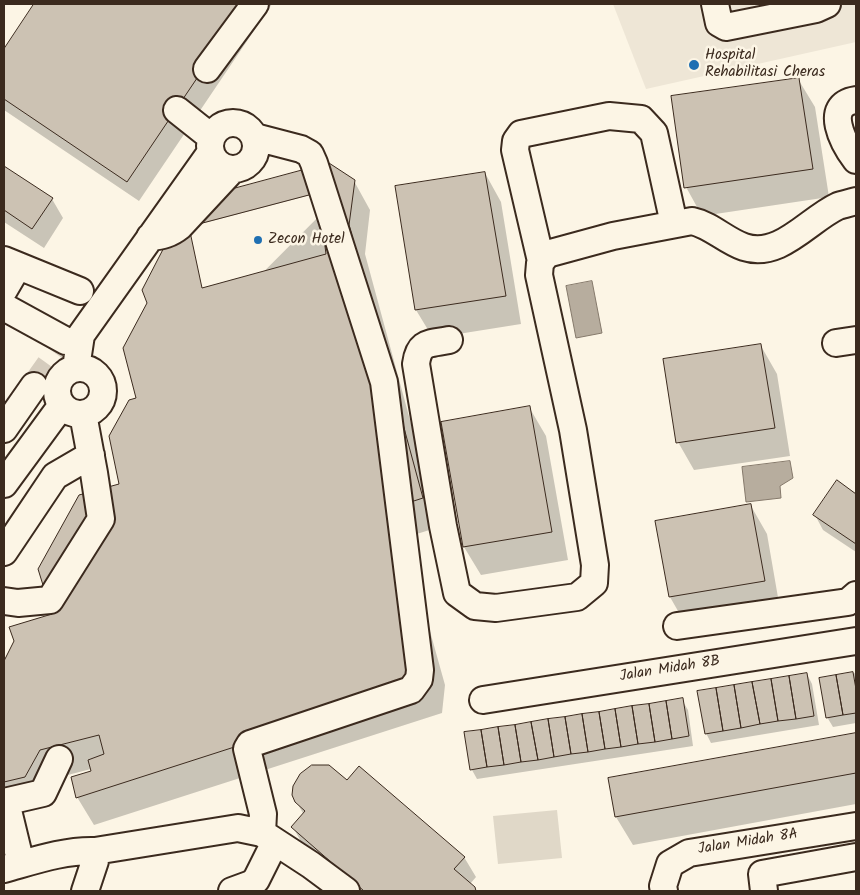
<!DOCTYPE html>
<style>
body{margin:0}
#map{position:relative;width:860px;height:895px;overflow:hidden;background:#fcf5e5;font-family:Kalam,sans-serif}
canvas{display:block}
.frame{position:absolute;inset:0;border:5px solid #3b2a1e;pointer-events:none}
</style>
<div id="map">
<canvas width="860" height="895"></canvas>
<div class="frame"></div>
</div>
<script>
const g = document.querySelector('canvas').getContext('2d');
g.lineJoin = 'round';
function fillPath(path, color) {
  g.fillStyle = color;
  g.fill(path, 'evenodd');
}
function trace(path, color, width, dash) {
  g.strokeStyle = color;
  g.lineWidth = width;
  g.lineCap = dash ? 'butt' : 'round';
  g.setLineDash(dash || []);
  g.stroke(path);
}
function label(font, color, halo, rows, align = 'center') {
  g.font = font + ' Kalam,sans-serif';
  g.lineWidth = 5;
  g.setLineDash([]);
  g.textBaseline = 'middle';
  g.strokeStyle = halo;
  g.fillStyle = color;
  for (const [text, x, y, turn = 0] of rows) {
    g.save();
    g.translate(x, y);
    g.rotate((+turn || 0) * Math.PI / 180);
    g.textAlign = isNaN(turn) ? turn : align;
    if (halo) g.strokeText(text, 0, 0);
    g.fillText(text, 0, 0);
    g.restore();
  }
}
const built = new Path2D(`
 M613,4H856V42L646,89Z`);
const green = new Path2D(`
 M557,810L562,858L498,864L493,816Z`);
const water = new Path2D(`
 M592,281L602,333L576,338L566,286Z
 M790,461L793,478L780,486L781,498L746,502L742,467Z`);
const shadow = new Path2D(`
 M35,4H272L139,201L4,110V51Z
 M798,79L815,107L829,197L702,216L686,187Z
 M4,167L52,199L63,218L44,248L4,222Z
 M485,173L501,202L521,324L433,338L416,310L396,188Z
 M354,181L370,210L365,254L439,527L404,538L445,685L442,713L94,825L77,797L92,772L91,769L56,778L4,815V663L15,641L54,615L121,485L137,399Z
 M761,346L777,374L790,456L694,470L678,442Z
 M529,407L546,436L568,560L481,575L464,547Z
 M837,482L856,495V552L823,530L815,515Z
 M751,506L767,534L780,609L686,625L670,597Z
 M856,673V723L833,727L827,717L821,679Z
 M807,674L812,684L819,725L711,743L706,733Z
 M682,700L688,710L693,746L477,779L472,770Z
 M856,734V804L633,845L616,817L609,779Z
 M347,782L464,857L476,877L470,884L476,891H354L304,847L293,827L304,815L296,801Z`);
const building = new Path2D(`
 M34,4H247L127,182L4,99V49Z
 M799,78L813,169L684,188L671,96Z
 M329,163L355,180L349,225L423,498L389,509L427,685L76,798L71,777L91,771L88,760L104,754L99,735L40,750L25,777L4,782V661L14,641L9,627L52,614L38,569L79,495L119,484L109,436L129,400L136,398L123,348L147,303L142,290L188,201Z
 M4,166L53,198L32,229L4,210Z
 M485,172L506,296L415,310L395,186Z
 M318,193L326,254L202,288L189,227Z
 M761,344L775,428L676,443L663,359Z
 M530,406L552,532L463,547L441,422Z
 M837,480L856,494V544L813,515Z
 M751,504L765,581L669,597L655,521Z
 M853,672L856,689V713L843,715L836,675Z
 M807,673L814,716L796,719L789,676Z
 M836,675L843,715L826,718L819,678Z
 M789,676L796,719L778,721L771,679Z
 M771,679L778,721L760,724L752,682Z
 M752,682L760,724L741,728L734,685Z
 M734,685L741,728L723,731L716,688Z
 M716,688L723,731L705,734L697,691Z
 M683,698L689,736L672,739L666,701Z
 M666,701L672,739L655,742L649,704Z
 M649,704L655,742L638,744L632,706Z
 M632,706L638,744L621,747L615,709Z
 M615,709L621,747L605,749L599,712Z
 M599,712L605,749L588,752L582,714Z
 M582,714L588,752L571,754L565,717Z
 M565,717L571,754L554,757L548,719Z
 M548,719L554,757L538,760L531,722Z
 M531,722L538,760L521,762L515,725Z
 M515,725L521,762L504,765L498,727Z
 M498,727L504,765L487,767L481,730Z
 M481,730L487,767L470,770L464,732Z
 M856,733V773L615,817L608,778Z
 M312,765H329L347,780L359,766L465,857L454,869L475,887L476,891H364L291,827L305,811L295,802L292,795L293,786L300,774Z`);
const minorTunnel = new Path2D(`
 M34,386L79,323`);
const minor = new Path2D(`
 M715,4L719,23L726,27L816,9L827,4
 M207,69L255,4
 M856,100C822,105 844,144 856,160
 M177,110L211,137
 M210 146a23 23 0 1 1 46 0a23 23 0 1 1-46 0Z
 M255,137L301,149L310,154L314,163L384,382L420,670L419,679L411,690L250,744L247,749L263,814L262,833
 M150,237C162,236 170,234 180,226L233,169
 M4,260L80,291
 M541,261L515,150L516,141L521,134L609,116L641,119L654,133L674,224
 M4,290L18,266
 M4,307L66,341
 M449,340C429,344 419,341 416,364L443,526L457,593L475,606L496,608L577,597L594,583L595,565L573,430L539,275L540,263L547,254L613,236L692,221C711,225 726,241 744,247C780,259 808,220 838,206C843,204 850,203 856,201
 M836,343L856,340
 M57 391a23 23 0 1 1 46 0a23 23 0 1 1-46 0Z
 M76,368L81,335L211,152
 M4,429L34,386
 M4,484L62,405
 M4,552L55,476L91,455
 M4,601L18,603L50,600L101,519L94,473L83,414
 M677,626L848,602L856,595
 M483,700L856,641
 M4,802L43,793L59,759
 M6,802L21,864
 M95,851L238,828L262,833L311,865L346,891
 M4,869C33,861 64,850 95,851V861L85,891
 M232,891L251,884L256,880L275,842
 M664,891L663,886L670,864L689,853L856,826
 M764,891L762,874L856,857`);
const markers = [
 [694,65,6,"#1f6fb2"],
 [258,240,5,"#1f6fb2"]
];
const poiNames = [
 ["Hospital",705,56],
 ["Rehabilitasi Cheras",705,73],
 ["Zecon Hotel",268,240]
];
const streetNames = [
 ["Jalan Midah 8B",670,670,-9],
 ["Jalan Midah 8A",748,843,-9]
];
fillPath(built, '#eee6d6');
fillPath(green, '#e0d8c8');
fillPath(water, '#b7ad9e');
trace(water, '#85796b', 1);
fillPath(shadow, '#0003');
fillPath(building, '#ccc2b3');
trace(building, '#3b2a1e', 1);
trace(minorTunnel, '#d5ccbd', 26, [26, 13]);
trace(minor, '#3b2a1e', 30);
trace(minor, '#fcf5e5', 26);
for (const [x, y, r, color] of markers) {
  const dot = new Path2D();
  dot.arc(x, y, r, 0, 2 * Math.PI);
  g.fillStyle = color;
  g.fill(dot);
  trace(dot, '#fcf5e5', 2);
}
label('15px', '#3b2a1e', '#fcf5e5', poiNames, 'left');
label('15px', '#3b2a1e', '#fcf5e5', streetNames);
</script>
